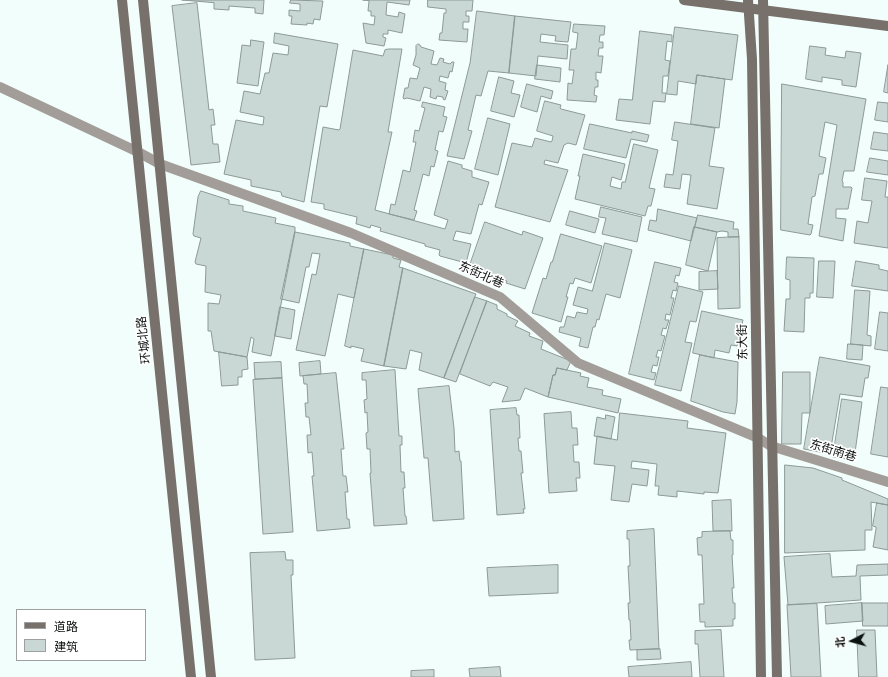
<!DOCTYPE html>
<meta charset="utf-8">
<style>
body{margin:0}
#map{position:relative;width:888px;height:677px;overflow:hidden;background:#f2fefb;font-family:"PT Sans","Noto Sans SC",sans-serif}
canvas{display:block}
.legend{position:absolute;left:16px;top:609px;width:130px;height:52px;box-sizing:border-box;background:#fff;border:1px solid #9da09f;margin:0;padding:5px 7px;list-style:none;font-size:12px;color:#0b110f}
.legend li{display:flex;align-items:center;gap:8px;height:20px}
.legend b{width:20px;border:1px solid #9da09f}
.north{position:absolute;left:832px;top:621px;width:40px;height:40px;-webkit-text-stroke:3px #fff;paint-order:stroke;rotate:264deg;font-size:11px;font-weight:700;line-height:16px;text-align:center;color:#0b110f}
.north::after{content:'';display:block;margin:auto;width:14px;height:18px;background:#0b110f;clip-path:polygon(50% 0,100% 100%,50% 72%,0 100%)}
</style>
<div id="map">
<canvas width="888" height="677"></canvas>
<ul class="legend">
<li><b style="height:5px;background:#77706b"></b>道路</li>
<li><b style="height:11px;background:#c9d8d4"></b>建筑</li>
</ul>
<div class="north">北</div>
</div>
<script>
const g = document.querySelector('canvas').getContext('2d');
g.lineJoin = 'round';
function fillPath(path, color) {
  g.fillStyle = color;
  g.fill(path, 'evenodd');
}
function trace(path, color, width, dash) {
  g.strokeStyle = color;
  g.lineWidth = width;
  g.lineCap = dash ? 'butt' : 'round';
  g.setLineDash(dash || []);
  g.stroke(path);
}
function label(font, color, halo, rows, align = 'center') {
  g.font = font + ' "PT Sans","Noto Sans SC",sans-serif';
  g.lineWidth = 3.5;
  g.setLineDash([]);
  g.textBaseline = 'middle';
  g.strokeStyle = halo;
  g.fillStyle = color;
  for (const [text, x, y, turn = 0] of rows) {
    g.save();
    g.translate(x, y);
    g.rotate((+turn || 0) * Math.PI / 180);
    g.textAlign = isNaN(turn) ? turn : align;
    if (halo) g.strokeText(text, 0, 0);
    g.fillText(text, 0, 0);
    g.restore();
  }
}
const building = new Path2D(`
 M182,0H264L263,14L255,13V8L229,6V10L214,9V3Z
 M291,0L323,1L320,20L314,19L313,24L307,23V25L291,24L292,16H289V10L300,11V4L290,3Z
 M363,0H410L409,5L387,2L386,15L398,17L399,12L405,14L402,33L388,30V34H383V37L386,38L384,46L366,43L363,23L374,25L375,16H371V11H368L369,1Z
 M428,0H473L472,11H466V16H469V22H463V29H468L467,42L439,40L440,33H442L444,13H446V9L428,7Z
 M197,3L209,110L213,109L215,125H211L213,144H218L220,162L191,165L172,6Z
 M477,11L515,16L509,73L488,71L481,96L476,95L468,130L472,131L464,159L447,156L470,63Z
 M515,16L571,22L568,42L555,41L556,36L541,34L540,42L568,45L567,59L538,56L536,76L509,73Z
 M574,24L605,26L604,35H600L599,42H603V48H599L598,56H603L601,73L596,72V80H598V87H595L594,95L597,96L596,102L567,100L568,83L572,84L574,70H569L571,49H576L578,33L573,32Z
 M675,27L738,35L732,80L697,75L696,84L678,81L677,95L667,94Z
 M640,31L672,35V42L667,41L665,60L670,61L668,76H663L662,93H666L665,102L653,101L650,124L616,120L619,99L632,100Z
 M275,33L338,44L327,107L320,106L304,202L282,196L281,192L251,186V180L224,174L236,120L263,125L264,117L240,112L244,91L260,94L265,73H269L273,53L288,55L289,46L274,43Z
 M251,40L264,42L258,86L237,83L242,45L250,46Z
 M418,44L420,45L421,47L434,51L431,64L437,65L440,58L444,59L443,62L450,64L452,62H454L452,72L450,71L448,78L440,76L439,81L446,83L445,90L448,91L445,100L443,99V97L437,96L436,99L430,97L431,89L424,87L420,101L407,98L404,99L403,98L405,88H408L410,78L417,79L420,68L413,65L416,55V46Z
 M810,46L826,48L825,55L845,58L846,51L861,53L856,87L842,85V80L822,77V82L806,79Z
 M389,49H402L388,132H392L375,210L445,229L448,220L434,215L448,161L462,165V168L472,171V177L489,182L482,205L479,204L471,234L456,231L453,240L471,244L466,263L440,256L439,255L440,250L425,246V244L380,231L381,228L371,225L370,228L357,224H356L357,217L324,209V204L311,202L323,127L339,130L340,129L353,50L383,56L385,50Z
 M537,65L561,68L560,82L535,79Z
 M888,65V93L884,92Z
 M697,75L725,79L719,128L691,124Z
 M499,77L514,81L511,93L520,95L514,117L491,111Z
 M527,84L553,91L551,99L541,96L537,112L521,107Z
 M782,84L866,99L854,171H844L842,181L843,182V187H851L852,188L848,209H836V218L846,219L843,241L819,236L837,125L825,122L819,156L826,158L823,174H819L815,196L812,197L808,224L813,225L811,234L810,235L781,230Z
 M545,101L561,105L560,108L561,109L585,115L576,145L568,143L564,145L558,163L545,160L544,164L568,170L550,222L495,207L512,143L532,147L535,138L551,142L552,141L553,136L537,131Z
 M423,102L445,107L443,116L447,117L443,132L439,131L435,150L438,151L434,167L431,166L429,176L423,174L414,210L417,211L414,220L389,214L391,204L395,205L403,170L410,172L416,142H413L415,130L419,131L425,108L422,107Z
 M878,102L888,103V122L875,120Z
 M488,118L510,124L498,175L475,169Z
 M675,122L715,128L709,166L724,168L717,209L687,204L691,175L682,174L680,189L664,187L666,174L673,175L678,141L672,140Z
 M590,124L632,133V131L649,135L647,142L631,139L626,158L584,149Z
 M874,132L888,134V151L871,149Z
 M634,144L658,150L649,188L655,189L651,206H648L645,216L575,199L580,176H578L583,154L625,164L621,180L612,177L610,186L621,189L622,182H625Z
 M870,158L888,161V175L867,172Z
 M865,178L887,181L885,197H888V248L854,243L857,221L868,223L872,201L862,200Z
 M201,191L229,200V204L243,206V211L276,218L275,223L295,227V232L271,356L252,352L254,339L251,337L247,357L214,351L211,331H208V303L219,304L221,295L205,292L206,266L196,264L195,262L201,238L194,236L193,234L198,197Z
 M601,207L642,217L637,242L602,234L606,218L599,217Z
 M658,209L697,218L691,241L648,230L650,220L656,221Z
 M570,211L599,219L595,233L566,225Z
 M698,215L734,222L733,229H738L739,237H728V232L722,231L717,232L695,227Z
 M485,222L522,235L523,231L543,238L525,289L506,283L507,281L469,268Z
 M694,227L717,232L708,271L686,265Z
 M295,232L350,243V246L364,249L354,298L338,294L325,356L296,350L312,274L316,275L320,254L312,253L309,267H306L299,303L281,299Z
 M561,234L602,246L591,283L575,278L573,284L570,283L566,297H568L561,322L532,313L543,278L546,279L551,262H552Z
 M739,237L740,308L718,309L717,238Z
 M605,243L632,250L620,298L606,294L599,320L597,319L595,327H593L588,348L579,346L581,338L559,332L560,327H564L567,316L575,318L577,312L587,314L588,309L573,305L578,287L592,291Z
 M364,249L393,255V258L401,260L399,267L403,268L384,366L361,361L364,349L351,346V348L345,346Z
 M787,257L814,258L813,293H810V298H805L804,332L784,331L786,299H790V280L786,279Z
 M819,261H835L833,298L817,297Z
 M856,261L879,265V269L888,271V291L852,286Z
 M655,262L681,268L679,276L676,275L674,282L678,283L676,291L673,290L671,298H674L670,315L666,314L665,320H669L666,329L663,328L661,335L665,336L661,351L658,350L656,357H659L657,366L653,365L651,372L656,373L654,380L629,374Z
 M403,268L476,294L444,378L419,370L422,353L410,350L406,369L384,366Z
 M717,271L718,289L699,290V272Z
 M679,286L703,292L696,322L690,321L685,342L692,343L681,391L655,385Z
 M855,290L870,291L867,335L871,336V346L851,344Z
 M475,297L487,301L456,382L444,378Z
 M487,301L497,305V309L507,314V316L518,321L515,326L530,333L529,336L543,341L541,349L571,361L567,370L557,368L555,375H553L548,397L525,388L520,400L502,402L508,387L493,382L490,386L460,374Z
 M280,307L295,310L291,339L275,336Z
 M702,311L743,320L737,346L731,345L729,353L715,350L714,358L693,353Z
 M880,312L888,313V351L875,349Z
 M848,344L863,345L862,360L847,359Z
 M219,352L247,357L248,369L242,370V377H238V385L222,386Z
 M700,355L738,362L737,402L735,414L723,412L691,401Z
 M820,357L870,366L868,378H865L862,397L840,394L830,454L804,449Z
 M320,361L321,374L300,376L299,363Z
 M281,362L282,378L255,379L254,363Z
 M557,368L581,373L580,376L589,378L587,387L603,390L602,395L621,399L618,413L548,397L553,375H555Z
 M395,370L399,436H402V445H400L401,472H404L405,488H403L405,516H406L407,524L374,526L370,473H371L370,449H367L366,433L368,432L367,412L365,413L364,400L367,399L366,380H362V373Z
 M783,372H810V413H802L801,444H782Z
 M336,373L344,449H341L343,476H346L348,492H345L347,519H349L350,528L317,531L312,476H314L312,452L308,453L307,435H311L309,417H306L305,403H308L307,384H304L303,376Z
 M282,378L293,532L263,534L253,380Z
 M449,386L454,428L455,452L459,451L460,461H461L464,519L433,521L428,458H424L418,389Z
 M881,387L888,388V457L871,454Z
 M842,399L862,402L854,460L833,457Z
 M516,408L517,415H519L520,438H518L519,451H521L523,473H521L525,509H523L524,513L497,515L490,410Z
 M571,412L572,428H577L578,445H573L574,462H579L580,478H576L577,491L549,493L544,414Z
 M620,413L688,421L687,428L726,433L718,493L704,492V494L677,491V497L658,495L659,486H655L657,464L632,461L631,468L649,470L647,486L632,484L629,502L611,500L615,466L594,464L597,436L617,440Z
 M606,415L615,417L611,439L594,436L597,417L605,419Z
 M785,465L813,468L842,478V480L888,499V505L871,502L872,530H865V550L785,553Z
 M731,500L732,531H713L712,501Z
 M877,503L888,505V550L873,547L876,529V527L873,526Z
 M654,529L659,649L630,650L629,640H631L630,620H629L628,603H630L628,566H630L629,539H627V531Z
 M730,531L731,540H733V555H732L734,588H732L733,603H735V619H733V626L705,627V622H700L699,604H704L702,555H698L697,538L702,537V532Z
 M285,552L286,560H293V575H291L295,658L255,660L250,553Z
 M830,554L832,577L856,576L857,565L888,564V575L860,576L861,600L788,605L784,557Z
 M558,565V593L489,596L487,568Z
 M862,603H888V626H863Z
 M862,603L863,621L826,624L825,606Z
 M817,604L821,677H791L787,605Z
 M721,630L724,677H700L698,644H695V631Z
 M857,630H875L877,677H859Z
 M660,649L661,659L637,660V650Z
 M691,662L692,677H629L628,667Z
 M500,667L501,677H470L469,669Z
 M434,670V677H411V671Z`);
const minor = new Path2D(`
 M0,87L138,152L160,164L351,233L500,297L578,363L758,438L771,446L888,482`);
const secondary = new Path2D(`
 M122,0L191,677
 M143,0L211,677
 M684,0L888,26
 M748,0L752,59L761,677
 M763,0L777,677`);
const streetNames = [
 ["东街北巷",481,275,24],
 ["环城北路",144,340,-96],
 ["东大街",743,342,-91],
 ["东街南巷",833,451,17]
];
fillPath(building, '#c9d8d4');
trace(building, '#8c9a96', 1);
trace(minor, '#a29d99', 10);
trace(secondary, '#77706b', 10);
label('12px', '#0b110f', '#fff', streetNames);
</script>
